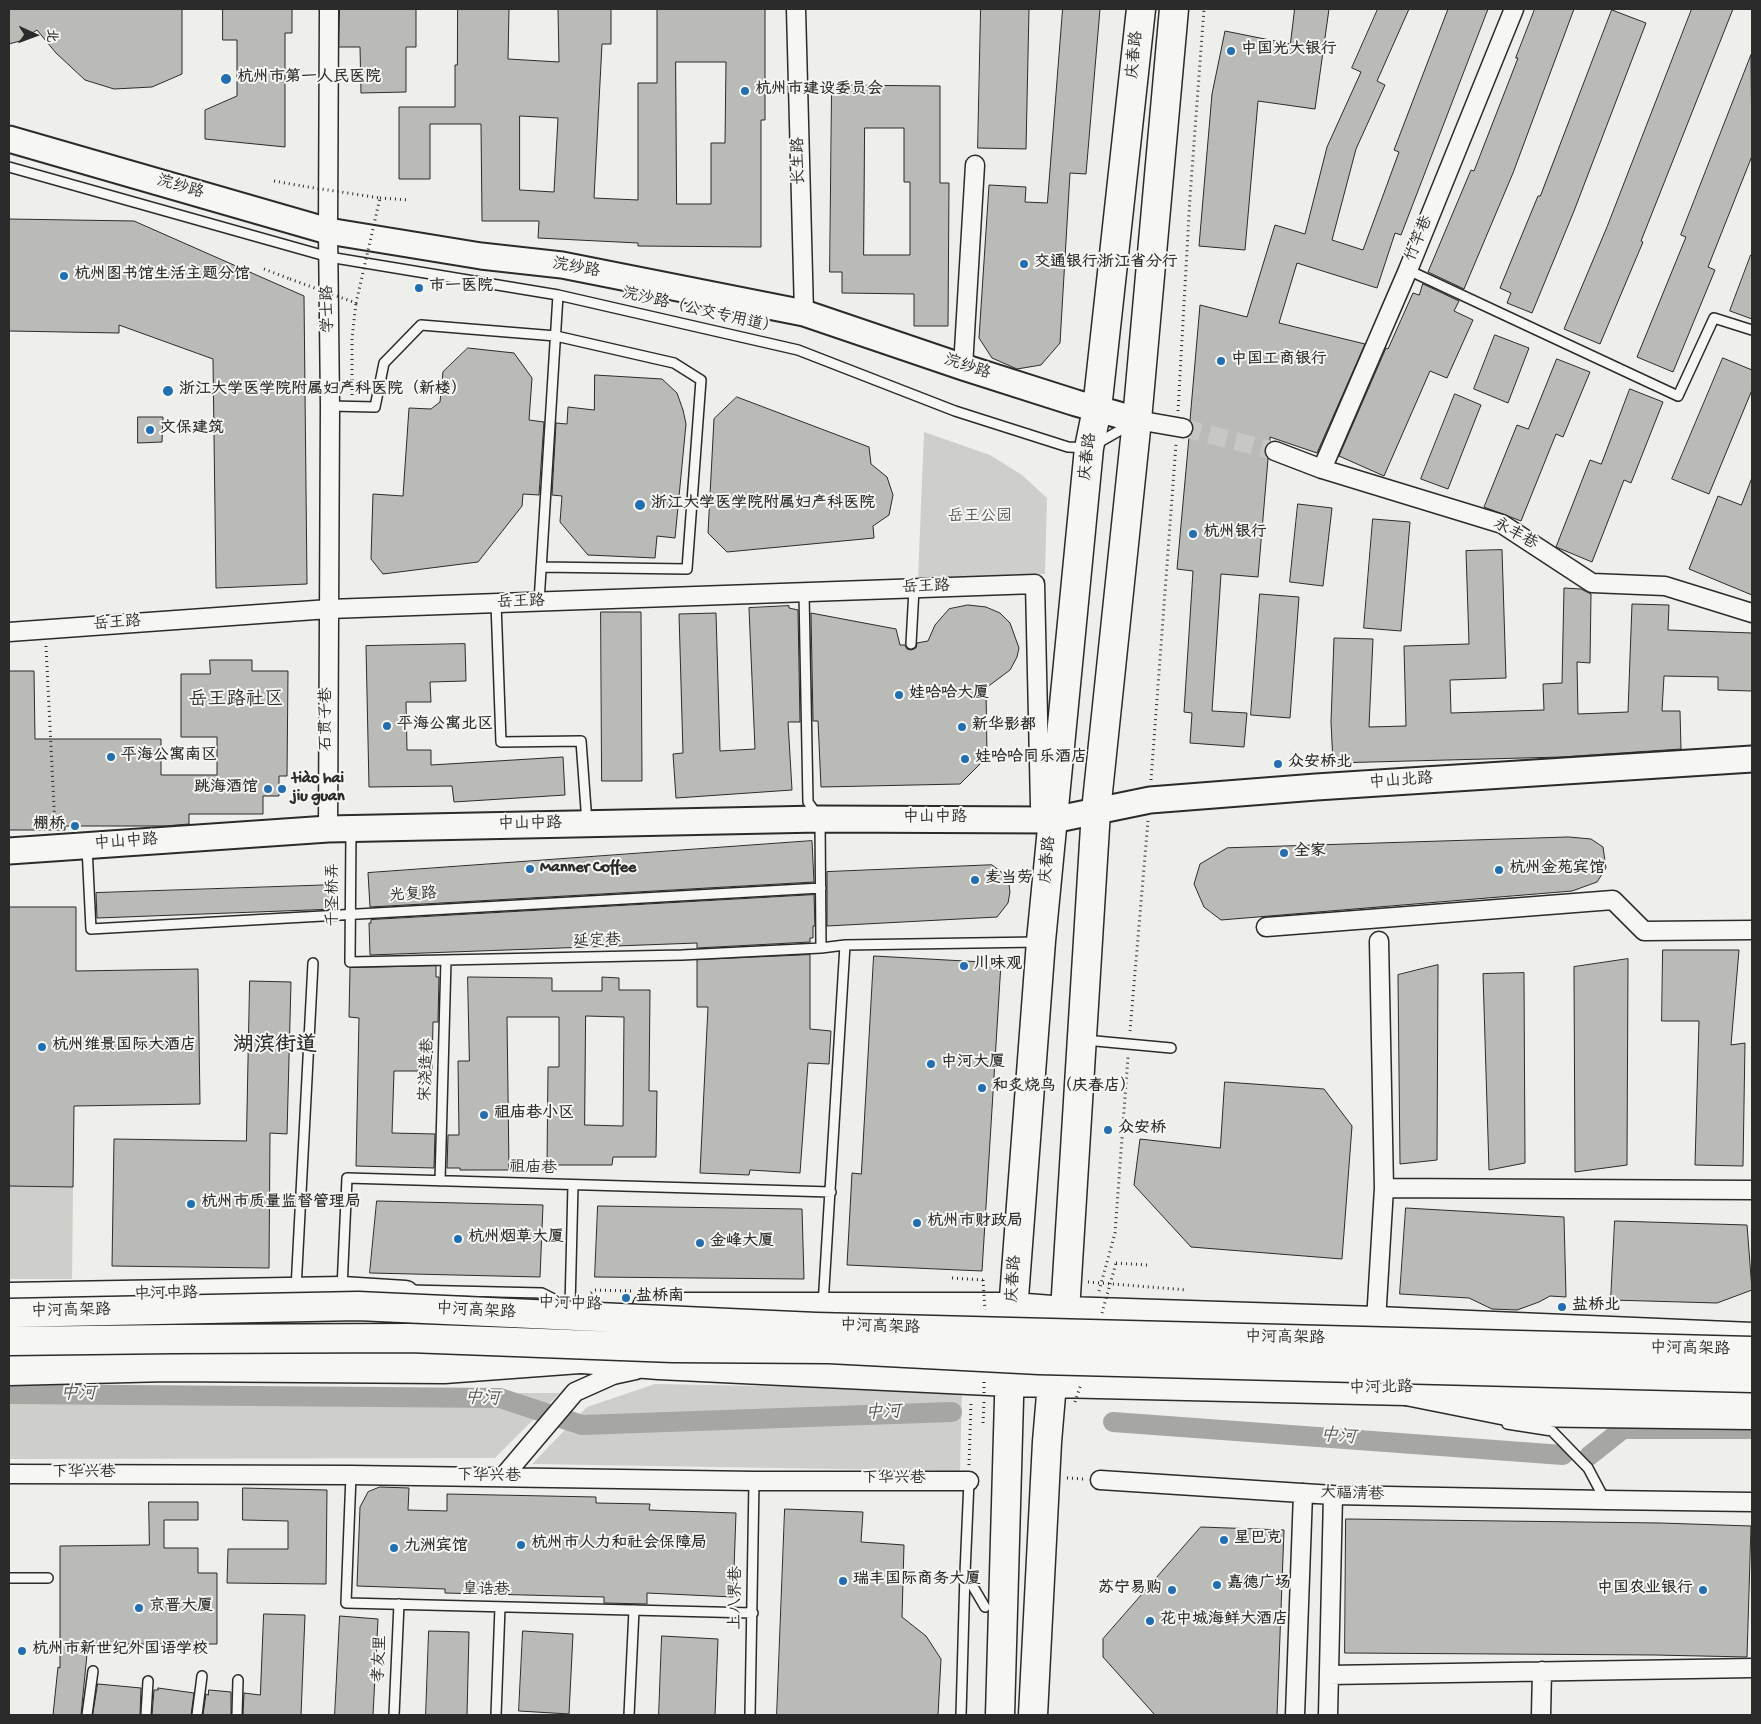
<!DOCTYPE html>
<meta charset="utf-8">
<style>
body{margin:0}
#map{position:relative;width:1761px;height:1724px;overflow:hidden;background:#eeeeea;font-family:"Gochi Hand","LXGW WenKai TC",sans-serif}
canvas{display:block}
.frame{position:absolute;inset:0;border:10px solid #2b2b2b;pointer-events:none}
.north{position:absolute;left:10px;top:10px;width:50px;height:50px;-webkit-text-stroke:4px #f6f6f2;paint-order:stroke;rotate:92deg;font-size:14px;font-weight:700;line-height:20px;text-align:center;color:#2b2b2b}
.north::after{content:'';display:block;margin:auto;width:18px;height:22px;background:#2b2b2b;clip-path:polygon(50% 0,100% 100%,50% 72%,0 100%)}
</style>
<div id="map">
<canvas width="1761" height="1724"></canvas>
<div class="frame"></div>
<div class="north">北</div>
</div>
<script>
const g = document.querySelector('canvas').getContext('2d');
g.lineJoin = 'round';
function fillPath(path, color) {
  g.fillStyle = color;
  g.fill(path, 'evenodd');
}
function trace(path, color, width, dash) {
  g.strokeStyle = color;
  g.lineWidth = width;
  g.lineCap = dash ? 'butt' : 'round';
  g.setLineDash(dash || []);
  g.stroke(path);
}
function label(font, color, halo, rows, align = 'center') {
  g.font = font + ' "Gochi Hand","LXGW WenKai TC",sans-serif';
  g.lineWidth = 4;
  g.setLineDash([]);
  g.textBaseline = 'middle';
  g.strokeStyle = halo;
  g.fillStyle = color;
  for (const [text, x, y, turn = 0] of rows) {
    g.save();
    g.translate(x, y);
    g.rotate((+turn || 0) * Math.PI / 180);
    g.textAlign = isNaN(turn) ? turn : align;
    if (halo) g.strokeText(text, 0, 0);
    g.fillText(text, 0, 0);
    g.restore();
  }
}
const green = new Path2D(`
 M924,432L990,455L1022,475L1047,498L1045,574L918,579Z
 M9,1186L73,1187L72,1279H9Z
 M655,1384L962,1390L960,1471L532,1464L587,1407Z
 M9,1393H560L495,1458L9,1459Z`);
const canal = new Path2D(`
 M9,1394L500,1398L582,1425L952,1412
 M1113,1422L1563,1455
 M1589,1456L1623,1429H1752`);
const building = new Path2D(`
 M9,9H182V74L152,87L114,89L85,80L56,53L37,30L20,41L9,44Z
 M223,9H292V33H285V147L205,139V110L237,96V40H223Z
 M340,9H416V47H406V92L361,93L360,47H339Z
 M458,9H509L508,59L559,62L558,9H611V44H602L594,198L638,200V83H657V9H765V120H761V247L638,246V243L538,238L539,221H482L481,124H430V179H399V107H455V65H457ZM676,62H726L725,143H711V204H677ZM520,116L558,118L554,192L520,190Z
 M981,9H1029L1026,149L978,148Z
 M1063,9H1100L1086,174L1070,173L1060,343L1041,365L1017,369L992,358L979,338L989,185L1026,187L1025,202L1047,203Z
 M1295,9H1329L1315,109L1258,101L1245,250L1199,246L1212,94L1225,31L1290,44Z
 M1378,9H1409L1377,81L1385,85L1356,149L1332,240L1363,250L1399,152L1394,150L1448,9H1488L1401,235L1395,233L1377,288L1297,263L1279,323L1365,344L1317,453L1270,437V442L1265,447V453L1268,459L1258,577L1221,574L1212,711L1247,713L1244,747L1190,743L1192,713L1184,712L1193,571L1177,569L1189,437L1193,429V424L1190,420L1200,305L1247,317L1275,225L1305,234L1327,147L1361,72L1352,68Z
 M1535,9H1574L1513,173L1464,289L1428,272L1471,170L1474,171L1518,58H1516Z
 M1692,9H1733L1641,241L1643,242L1600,344L1564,329L1607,227Z
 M1612,10L1646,23L1574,211L1532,313L1507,303L1511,293L1500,288L1538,196H1540Z
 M1751,55L1752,156L1708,267L1715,270L1673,372L1637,357L1686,237L1681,235Z
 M832,85L940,86V183H949L948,326H914V294L842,293V272H830ZM865,128H904V182H910V255H864Z
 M9,219L134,221L304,296L307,584L216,588L213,359L119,325V333L9,331Z
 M1751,255H1752V319L1730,311Z
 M1423,284L1459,301L1454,311L1473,320L1447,378L1430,371L1384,476L1339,456L1386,348L1388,349L1413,293L1419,295Z
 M1495,335L1529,348L1508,403L1474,389Z
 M468,348L514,353L532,378L529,420L544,422L539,495L523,494L522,506L478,562L383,574L371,559L373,494L403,496L409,408L431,409L440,402L443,372Z
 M1723,358L1752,370V390L1709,494L1672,479Z
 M1557,359L1590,372L1563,437L1556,434L1521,521L1484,507L1517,425L1528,429Z
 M595,375L662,379L677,393L683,410L686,424L675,538L657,536L655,558L588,555L560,522L562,496L552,495L556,423L567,424L568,407L594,410Z
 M1630,389L1663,402L1631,483L1624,480L1592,562L1556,547L1590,460L1601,464Z
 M1455,394L1481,405L1448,489L1421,479Z
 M737,397L869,447L871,464L887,477L893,495L889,515L873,526L874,538L727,552L708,533L714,419Z
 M138,417H163L162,442L138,443Z
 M1752,478V595L1689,569L1718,496L1741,505Z
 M1298,504L1332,508L1323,586L1290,582Z
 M1373,519L1410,522L1401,631L1364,628Z
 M1502,550L1506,678L1450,680L1451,713L1544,710L1543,684L1562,683L1564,588L1581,589L1591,594L1590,663L1577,662L1578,714L1628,712L1632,604L1669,605L1668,630L1752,633V691L1718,690V677L1664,676L1662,711H1680L1681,749L1561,757L1333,763L1331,722L1334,638L1373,639L1369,727L1406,726L1404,646L1469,644L1466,551Z
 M1260,594L1299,597L1290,718L1251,715Z
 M968,605L986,607L1000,613L1010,623L1019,648L1017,657L1010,670L986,688L987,757L960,784L821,787L818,721H813L811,613L896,629L900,645H905L907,649L911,650L916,648L917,643L928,641L935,625L949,609Z
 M789,606V608L798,610L800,722H788L792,790L676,798L673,754L683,753L679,614L716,613L720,751L755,749L749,608Z
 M601,612H641L642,781H602Z
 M465,644L466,681L430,682L431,702H406L407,750H431V765L563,757L565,795L454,802L452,786L369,787L366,646Z
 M210,660H252V671H288L287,776H279V796H263V814H189V824L165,826H65V830H9V671H34L35,739H161V775H217V737H181V674H210Z
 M1569,837L1591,839L1603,847L1606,868L1597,882L1572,891L1221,920L1204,907L1194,884L1200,864L1227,848Z
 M812,841L814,882L370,907L368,873Z
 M992,865L1008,877L1010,892L1008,903L997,917L827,926V872Z
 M335,885L336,909L97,918L96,893Z
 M814,895L815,926H813V938H810V942L697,948V943L370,955L369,923H371V920Z
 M9,907H76V971L198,969L200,1104L74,1106L73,1187L9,1186Z
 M1663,950H1739L1731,1045L1745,1043L1743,1166L1695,1165L1699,1021H1662Z
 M810,955V1029L831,1031L829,1064L808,1063L800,1173L750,1170L749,1175L700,1173L708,1007H697V960Z
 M874,956L1001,963L982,1271L847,1265L852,1173L861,1174Z
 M1628,959L1627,1165L1575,1172L1574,967Z
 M1438,965L1437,1160L1400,1164L1398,975Z
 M436,966V977H439L438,1022H433L432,1071H394L392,1133L435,1134L434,1168L356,1166L359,1018L349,1017L350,968Z
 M1524,973L1525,1163L1489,1170L1483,974Z
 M468,977L552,978V991H602V977L619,978V990H650L649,1091H657L656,1157H613L612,1165H547L548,1067H559V1017H507L509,1170H460V1168H447L448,1135H459L458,1061H469ZM586,1016L624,1017L623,1126L585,1125Z
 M250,981L291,982L287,1134L270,1133L269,1268L112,1266L114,1139L246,1141Z
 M1225,1082L1324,1089L1352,1126L1342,1259L1191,1247L1134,1185L1140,1139L1220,1148Z
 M377,1201L543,1205L540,1277L370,1273Z
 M598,1206L802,1209L804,1279L595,1277Z
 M1406,1208L1564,1217L1566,1297L1550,1296L1539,1302L1517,1310L1492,1309L1469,1298L1400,1294Z
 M1615,1221L1747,1225L1752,1290L1717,1303L1611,1300Z
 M380,1487L409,1488L408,1510L447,1511V1494L596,1497V1503L650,1504L649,1510L736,1513L733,1597L647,1593V1604L604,1603V1597L445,1593V1589L357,1586L360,1507L368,1492Z
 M243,1488L327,1490L326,1584L227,1583L228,1549H288V1521L243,1520Z
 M149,1502H198V1520H164V1548H198V1573H217V1644H88L81,1715H53L58,1667L60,1668V1546L149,1545Z
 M785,1509L863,1512L861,1542L904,1545L902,1617L926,1636L941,1659L938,1715H777Z
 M1346,1519L1660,1523L1751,1526L1747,1657L1655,1655L1345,1653Z
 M1201,1527L1284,1530L1277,1715H1155L1103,1657V1639Z
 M264,1614L305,1615L301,1715H243L244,1693L260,1695Z
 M340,1616L378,1619L373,1715H335Z
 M429,1631L469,1632L467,1715H426Z
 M523,1631L573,1634L569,1714L519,1711Z
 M662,1636L718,1639L715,1715H659Z
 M98,1684L141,1688L140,1715H93Z
 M158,1688L194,1693L191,1715H152L154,1690H158Z
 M209,1690L231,1692V1715H203L206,1694L208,1695Z`);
const streetTunnel = new Path2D(`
 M1183,428L1275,451`);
const path = new Path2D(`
 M274,181L302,186
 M380,198L409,200
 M264,269L290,279
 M352,395V338L356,303
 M1178,411L1190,197L1204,9
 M46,646L55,827
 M1151,780L1176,444
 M1130,1031L1148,821
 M1116,1263L1147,1265
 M952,1278L983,1280
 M1088,1282L1187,1290
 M1099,1291L1115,1233L1128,1057
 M591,1293L595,1290L631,1291
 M983,1423L984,1402
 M969,1465L971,1401
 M1067,1478L1084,1479`);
const lane = new Path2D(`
 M9,167L329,257L558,295L798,350L955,411L1068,447L1089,448L1131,424
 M1408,270L1678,396L1714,318L1752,330
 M330,406L375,407L384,363L421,325L556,336L674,363L701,380L687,569L541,567
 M804,593L808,802L820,819L821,948
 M539,602L558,295
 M496,603L501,742L581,741L587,823
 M911,644L914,589
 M351,830L350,962L682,955L821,948L845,945
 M87,847L91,929L821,888
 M1085,1040L1171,1048
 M440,1181L446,960
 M342,1288L347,1178L831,1192
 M296,1289L313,963
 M408,1290L542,1293L570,1307L573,1185
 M823,1305L845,945L1038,942
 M1507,1424L1552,1431L1588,1468L1605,1500
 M351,1475L346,1603L753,1613
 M969,1481L965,1573L985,1607
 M9,1578H48
 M87,1715L93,1671
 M146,1715L148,1681
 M197,1715L202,1676
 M237,1715L238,1680
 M394,1715L399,1604
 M496,1715L500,1607
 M629,1715L634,1610
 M750,1715L754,1481
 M961,1715L965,1573`);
const street = new Path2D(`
 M796,9L804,313
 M963,367L975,165
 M1137,420L1183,428
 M1275,451L1322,469L1502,524L1592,583L1665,586L1752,613
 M1322,469L1408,270L1514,9
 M9,632L329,609L1035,584L1040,806L1053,820
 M328,829L330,406L328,231L329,9
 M1266,927L1613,900L1644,931L1752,930
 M1384,1188L1752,1190
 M1376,1321L1384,1188L1379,941
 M9,1474L351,1475L754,1481H969
 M503,1477L575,1392L613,1375L636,1370
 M1100,1480L1333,1495L1605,1500L1752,1502
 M1329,1675L1752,1668
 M1295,1715L1303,1493
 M1328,1715L1333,1495
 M1541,1715L1542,1671`);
const secondary = new Path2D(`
 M9,139L328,231L481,256L562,265L804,313L963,367L1076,403L1137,420
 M9,851L328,829L820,819L1053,820L1150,800L1316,787L1752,759`);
const primary = new Path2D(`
 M9,1297L342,1291L405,1295
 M647,1307H1013L1065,1311L1376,1321L1752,1337
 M1012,1324L1041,941L1089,448L1097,409L1141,9
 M9,1356C171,1353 335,1350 497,1355
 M570,1358L659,1365L1010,1382L1407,1391L1447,1383L1752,1396
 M1000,1715L1010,1364
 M1033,1715L1047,1442L1052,1383L1065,1311L1096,811L1137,420L1174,9`);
const highway = new Path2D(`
 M9,1371L168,1367L444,1369L593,1358
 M1407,1391L1512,1412L1752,1415`);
const pathBridge = new Path2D(`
 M290,279L356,303L380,198L302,186
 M983,1280L985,1310
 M1102,1313L1116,1263
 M984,1393V1379
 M1075,1402L1081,1384`);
const highwayBridge = new Path2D(`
 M9,1313L358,1306L816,1327L1752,1351
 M9,1341L173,1339L409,1338L673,1348L829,1349L1039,1360L1752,1378`);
const markers = [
 [1231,51,5,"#1f6fb2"],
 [226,79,6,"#1f6fb2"],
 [745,91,5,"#1f6fb2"],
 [1024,264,5,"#1f6fb2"],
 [64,276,5,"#1f6fb2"],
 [419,288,5,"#1f6fb2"],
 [1221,361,5,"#1f6fb2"],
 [168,391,6,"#1f6fb2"],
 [150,430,5,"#1f6fb2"],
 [640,505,6,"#1f6fb2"],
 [1193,534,5,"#1f6fb2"],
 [899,695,5,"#1f6fb2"],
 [387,726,5,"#1f6fb2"],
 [962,727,5,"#1f6fb2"],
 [111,757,5,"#1f6fb2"],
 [965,759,5,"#1f6fb2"],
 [1278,764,5,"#1f6fb2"],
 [268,789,5,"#1f6fb2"],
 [282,789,5,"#1f6fb2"],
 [75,826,5,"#1f6fb2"],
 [1284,853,5,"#1f6fb2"],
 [530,869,5,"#1f6fb2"],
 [1499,870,5,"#1f6fb2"],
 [975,880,5,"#1f6fb2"],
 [964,966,5,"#1f6fb2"],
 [42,1047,5,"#1f6fb2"],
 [931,1064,5,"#1f6fb2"],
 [982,1088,5,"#1f6fb2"],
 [484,1115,5,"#1f6fb2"],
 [1108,1130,5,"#1f6fb2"],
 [191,1204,5,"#1f6fb2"],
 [917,1223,5,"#1f6fb2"],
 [458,1239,5,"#1f6fb2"],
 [700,1243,5,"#1f6fb2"],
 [626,1298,5,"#1f6fb2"],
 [1562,1307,5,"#1f6fb2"],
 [1224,1540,5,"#1f6fb2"],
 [521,1545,5,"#1f6fb2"],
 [394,1548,5,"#1f6fb2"],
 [843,1581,5,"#1f6fb2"],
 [1217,1585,5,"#1f6fb2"],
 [1172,1590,5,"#1f6fb2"],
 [1703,1590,5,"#1f6fb2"],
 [139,1608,5,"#1f6fb2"],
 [1150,1621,5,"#1f6fb2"],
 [22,1651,5,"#1f6fb2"]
];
const poiNames = [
 ["中国光大银行",1241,51],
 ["杭州市第一人民医院",237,79],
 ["杭州市建设委员会",755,91],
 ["交通银行浙江省分行",1034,264],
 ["杭州图书馆生活主题分馆",74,276],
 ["市一医院",429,288],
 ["中国工商银行",1231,361],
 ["浙江大学医学院附属妇产科医院（新楼）",179,391],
 ["文保建筑",160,430],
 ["浙江大学医学院附属妇产科医院",651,505],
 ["杭州银行",1203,534],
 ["娃哈哈大厦",909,695],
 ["平海公寓北区",397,726],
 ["新华影都",972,727],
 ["平海公寓南区",121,757],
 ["娃哈哈同乐酒店",975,759],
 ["众安桥北",1288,764],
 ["tiào hai",292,780],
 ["jiu guan",292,798],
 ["跳海酒馆",258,789,"right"],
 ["棚桥",65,826,"right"],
 ["全家",1294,853],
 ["Manner Coffee",540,869],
 ["杭州金苑宾馆",1509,870],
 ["麦当劳",985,880],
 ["川味观",974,966],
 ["杭州维景国际大酒店",52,1047],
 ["中河大厦",941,1064],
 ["和炙烧鸟（庆春店）",992,1088],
 ["祖庙巷小区",494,1115],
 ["众安桥",1118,1130],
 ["杭州市质量监督管理局",201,1204],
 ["杭州市财政局",927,1223],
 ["杭州烟草大厦",468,1239],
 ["金峰大厦",710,1243],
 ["盐桥南",636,1298],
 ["盐桥北",1572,1307],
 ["星巴克",1234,1540],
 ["杭州市人力和社会保障局",531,1545],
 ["九洲宾馆",404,1548],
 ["瑞丰国际商务大厦",853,1581],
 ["嘉德广场",1227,1585],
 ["苏宁易购",1162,1590,"right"],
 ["中国农业银行",1693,1590,"right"],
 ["京晋大厦",149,1608],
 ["花中城海鲜大酒店",1160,1621],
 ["杭州市新世纪外国语学校",32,1651]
];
const streetNames = [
 ["庆春路",1136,55,-84],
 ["长生路",800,161,-91],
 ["浣纱路",180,188,16],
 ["竹竿巷",1420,239,-68],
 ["浣纱路",576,269,10],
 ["学士路",329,309,-91],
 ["浣沙路（公交专用道）",700,312,13],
 ["浣纱路",967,368,18],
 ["庆春路",1089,457,-83],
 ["永丰巷",1515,535,29],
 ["岳王路",926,588,-2],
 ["岳王路",521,603,-2],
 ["岳王路",117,624,-4],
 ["石贯子巷",328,719,-90],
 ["中山北路",1401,782,-4],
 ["中山中路",935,819],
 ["中山中路",530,825,-1],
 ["中山中路",126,843,-4],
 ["庆春路",1049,860,-85],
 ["千圣桥弄",335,895,-90],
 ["光复路",413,896,-3],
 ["延定巷",597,942,-1],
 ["宋浇造巷",428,1070,-88],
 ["祖庙巷",533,1169,2],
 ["庆春路",1015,1279,-86],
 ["中河中路",166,1295,-1],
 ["中河中路",570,1305,2],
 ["中河高架路",71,1312,-1],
 ["中河高架路",476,1312,3],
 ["中河高架路",880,1328,2],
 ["中河高架路",1285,1339,1],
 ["中河高架路",1690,1350,1],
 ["中河北路",1381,1389,-1],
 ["下华兴巷",84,1474],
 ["下华兴巷",489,1477,1],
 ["下华兴巷",894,1480],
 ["大福清巷",1352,1495,2],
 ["皇诰巷",486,1591,1],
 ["上八界巷",737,1598,-89],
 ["孝友里",381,1659,-87]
];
const parkNames = [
 ["岳王公园",980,518]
];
const waterNames = [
 ["中河",78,1395],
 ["中河",482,1400,3],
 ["中河",883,1414,-2],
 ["中河",1338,1438,4]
];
const quarterNames = [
 ["岳王路社区",236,701]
];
const districtNames = [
 ["湖滨街道",275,1047]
];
fillPath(green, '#cececa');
trace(canal, '#a6a6a3', 20);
fillPath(building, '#babab7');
trace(building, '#2b2b2b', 1);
trace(streetTunnel, '#c7c7c4', 18, [18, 9]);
trace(lane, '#2b2b2b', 12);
trace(street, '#2b2b2b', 21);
trace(secondary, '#2b2b2b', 29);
trace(primary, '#2b2b2b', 31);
trace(highway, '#2b2b2b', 31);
trace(path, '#2b2b2b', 3, [1, 4]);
trace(lane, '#f6f6f2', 9);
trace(street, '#f6f6f2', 18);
trace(secondary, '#f6f6f2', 25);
trace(primary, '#f6f6f2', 28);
trace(highway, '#f6f6f2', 28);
trace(highwayBridge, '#2b2b2b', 31, []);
trace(pathBridge, '#2b2b2b', 3, [1, 4]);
trace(highwayBridge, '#f6f6f2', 28);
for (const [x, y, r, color] of markers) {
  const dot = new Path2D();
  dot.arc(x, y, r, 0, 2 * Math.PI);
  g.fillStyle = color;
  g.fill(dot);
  trace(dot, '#f6f6f2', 2);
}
label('bold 16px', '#2b2b2b', '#f6f6f2', poiNames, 'left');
label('16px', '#2b2b2b', '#f6f6f2', streetNames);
label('16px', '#545453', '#f6f6f2', parkNames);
label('italic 18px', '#565655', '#f6f6f2', waterNames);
label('19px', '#2b2b2b', '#f6f6f2', quarterNames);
label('bold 21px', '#2b2b2b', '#f6f6f2', districtNames);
</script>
